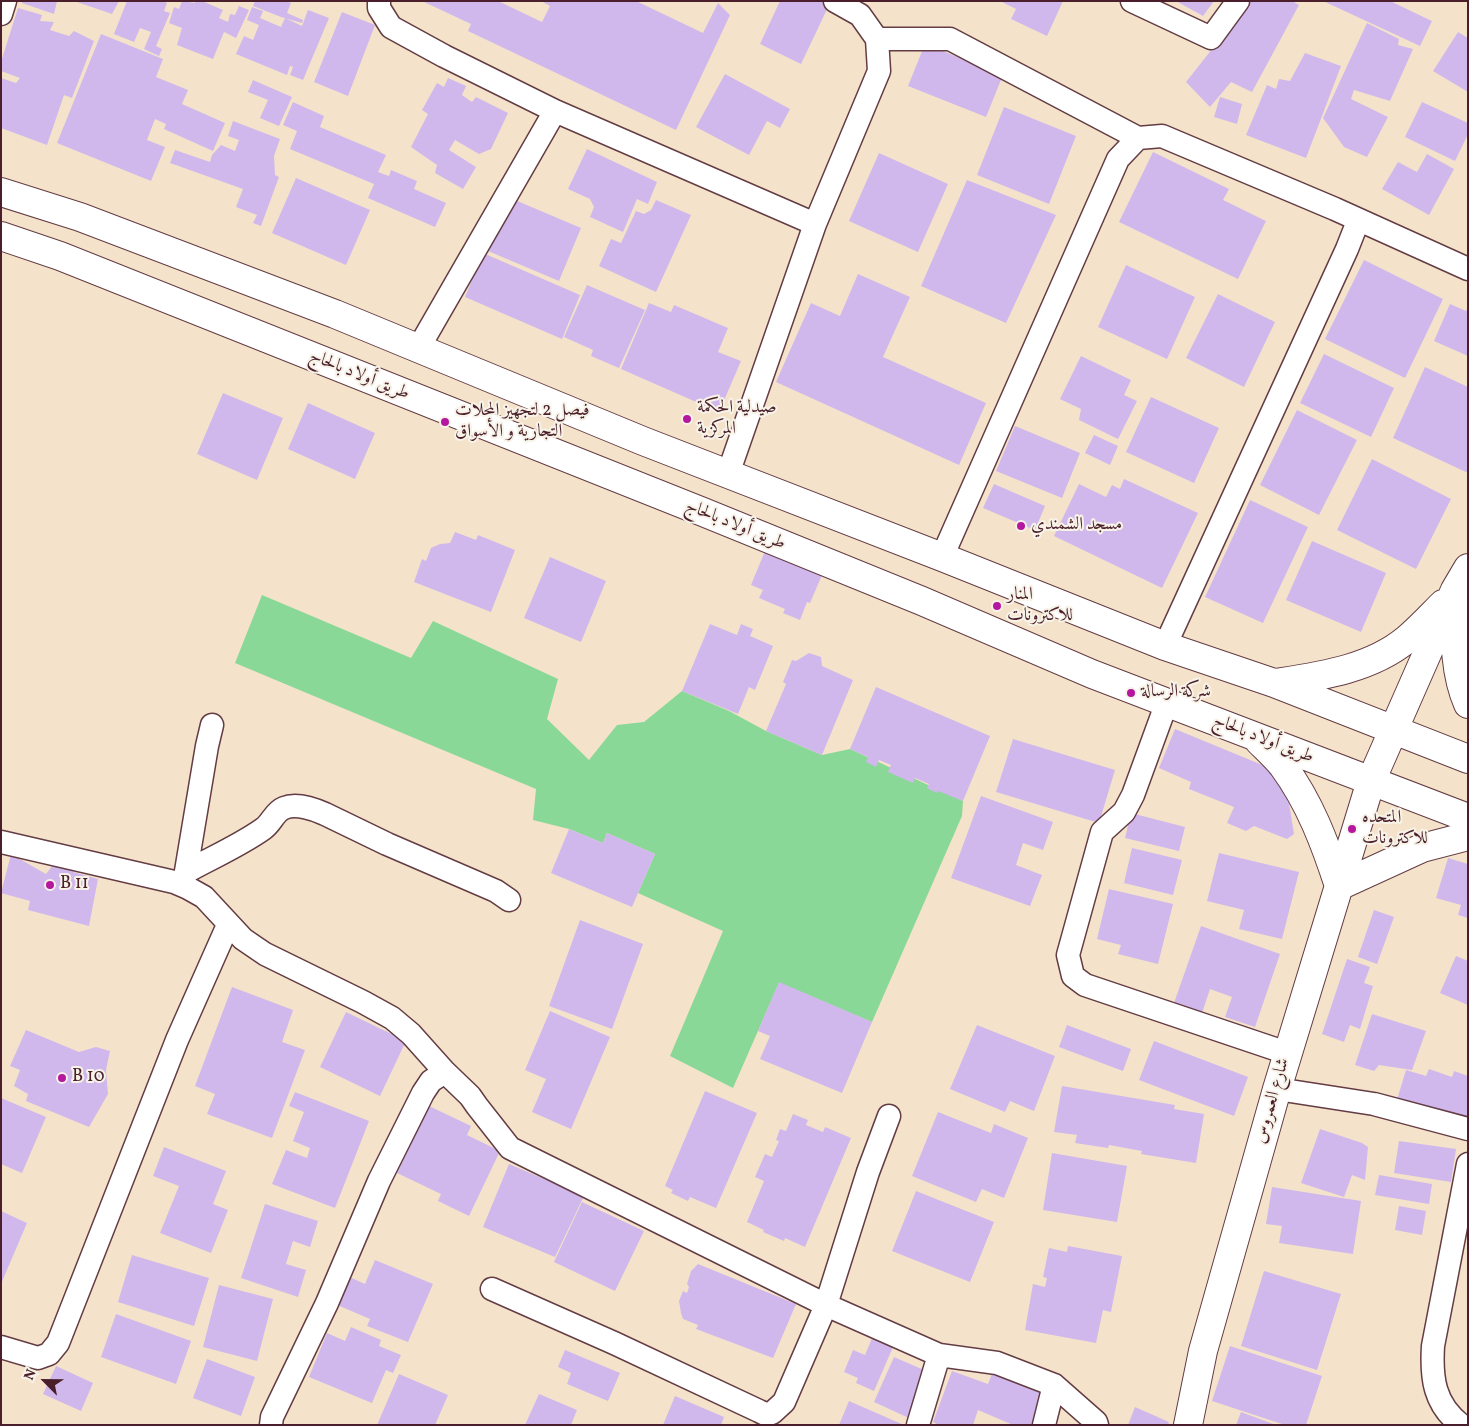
<!DOCTYPE html>
<meta charset="utf-8">
<style>
body{margin:0}
#map{position:relative;width:1469px;height:1426px;overflow:hidden;background:#f4e3ca;font-family:Vollkorn,serif}
canvas{display:block}
.frame{position:absolute;inset:0;border:2px solid #4a1f2b;pointer-events:none}
.north{position:absolute;left:20px;top:1356px;width:50px;height:50px;-webkit-text-stroke:4px #f7f3e8;paint-order:stroke;rotate:293deg;font-size:14px;font-weight:700;line-height:20px;text-align:center;color:#4a1f2b}
.north::after{content:'';display:block;margin:auto;width:18px;height:22px;background:#4a1f2b;clip-path:polygon(50% 0,100% 100%,50% 72%,0 100%)}
</style>
<div id="map">
<canvas width="1469" height="1426"></canvas>
<div class="frame"></div>
<div class="north">N</div>
</div>
<script>
const g = document.querySelector('canvas').getContext('2d');
g.lineJoin = 'round';
function fillPath(path, color) {
  g.fillStyle = color;
  g.fill(path, 'evenodd');
}
function trace(path, color, width, dash) {
  g.strokeStyle = color;
  g.lineWidth = width;
  g.lineCap = dash ? 'butt' : 'round';
  g.setLineDash(dash || []);
  g.stroke(path);
}
function label(font, color, halo, rows, align = 'center') {
  g.font = font + ' Vollkorn,Amiri,serif';
  g.lineWidth = 4;
  g.setLineDash([]);
  g.textBaseline = 'middle';
  g.strokeStyle = halo;
  g.fillStyle = color;
  for (const [text, x, y, turn = 0] of rows) {
    g.save();
    g.translate(x, y);
    g.rotate((+turn || 0) * Math.PI / 180);
    g.textAlign = isNaN(turn) ? turn : align;
    if (halo) g.strokeText(text, 0, 0);
    g.fillText(text, 0, 0);
    g.restore();
  }
}
const green = new Path2D(`
 M262,595L411,658L433,621L558,679L547,719L589,760L617,725L644,722L682,691L729,711L766,731L822,755L850,749L963,801L962,816L872,1022L779,983L733,1088L670,1056L723,931L638,893L655,854L607,833L603,843L569,829L533,820L536,789L235,663Z`);
const building = new Path2D(`
 M22,1H57L54,14L22,3Z
 M74,1H119L112,14Z
 M127,1H163L167,3L164,11L170,13L156,46L162,49L159,56L144,49L151,32L140,28L134,42L114,34Z
 M182,1L195,3V1H202L223,10L219,18L228,22L230,14L235,15L239,6L249,10L236,38L224,32L213,59L177,45L182,28L169,23L174,7L179,9Z
 M255,1H286L291,3L287,13L303,20L302,23L281,17L253,6Z
 M422,1H498L542,22L550,6L541,1H636L703,33L718,3L730,15L676,130L468,31L471,24Z
 M780,1H821L829,5L801,64L760,44Z
 M1000,1H1063L1047,36L1011,19L1016,9Z
 M1176,1H1214L1203,16Z
 M1250,1H1292L1299,5L1252,92L1231,82L1210,107L1186,82Z
 M1323,1H1390L1432,21L1420,46Z
 M252,7L263,11L260,18L281,27L285,18L302,26L308,10L329,18L303,80L290,75L293,67L290,66L287,75L236,54L244,36L253,40L259,25L247,20Z
 M18,8L42,15L40,21L54,22L50,30L69,36L74,31L94,41L72,98L64,95L47,145L1,128V78L16,83L20,78L1,71V62Z
 M342,12L375,25L348,96L314,82Z
 M1367,23L1399,39L1398,45L1413,49L1390,101L1354,90L1351,99L1388,117L1367,157L1344,147L1323,118Z
 M1458,32L1468,38V92L1433,71Z
 M101,34L163,59L156,77L188,90L182,104L225,123L213,151L164,129L166,124L155,119L147,140L165,147L151,181L57,143Z
 M925,44L1003,75L986,117L908,86Z
 M1305,53L1341,66L1306,158L1246,135L1267,85L1276,89L1279,79L1290,81Z
 M725,74L790,109L780,128L767,121L749,155L696,127Z
 M448,78L466,86L462,95L472,102L476,97L508,113L491,149L479,154L455,140L449,150L476,167L463,189L435,173L437,165L411,147L428,114L422,110L437,83L444,87Z
 M253,80L292,97L279,126L260,118L268,100L248,92Z
 M1220,97L1242,104L1237,124L1214,117Z
 M293,102L324,116L320,127L386,155L378,172L389,176L391,170L417,181L414,189L446,203L435,227L368,198L374,184L290,149L297,131L283,125Z
 M1422,102L1468,123V134L1455,161L1405,137Z
 M1004,107L1076,136L1049,204L977,175Z
 M233,121L280,139L274,156L275,175L279,177L261,226L253,223L257,215L236,207L243,189L170,163L175,150L210,162L212,155L221,145L235,151L239,140L228,136Z
 M587,149L657,182L648,204L637,199L623,232L590,217L594,207L590,199L568,189Z
 M1153,152L1229,189L1223,200L1266,221L1238,279L1119,222Z
 M879,153L948,184L918,252L849,221Z
 M1427,154L1454,169L1429,215L1382,189L1398,162L1417,172Z
 M296,178L370,210L346,265L272,233Z
 M967,180L1056,215L1006,323L921,286Z
 M515,200L581,228L559,281L488,251Z
 M656,200L691,215L656,292L599,266L611,239L621,243L636,211L644,214L651,210Z
 M483,253L580,295L562,339L465,297Z
 M1364,260L1443,299L1405,378L1325,339Z
 M1126,265L1195,297L1167,359L1098,327Z
 M858,274L910,297L883,357L986,403L959,465L776,382L811,303L840,316Z
 M587,285L645,310L619,368L591,356L593,350L564,337Z
 M1218,294L1275,322L1244,387L1186,358Z
 M649,303L671,312L674,305L728,328L718,352L741,361L719,412L621,369Z
 M1450,304L1466,311L1468,307V356L1434,341Z
 M1324,354L1394,388L1371,437L1300,403Z
 M1081,356L1131,380L1124,395L1137,401L1118,439L1079,420L1081,409L1060,399Z
 M1425,367L1468,387V473L1393,438Z
 M223,393L283,418L257,480L197,454Z
 M1151,397L1219,428L1194,483L1126,452Z
 M308,403L375,433L355,479L288,449Z
 M1297,410L1357,440L1319,515L1260,485Z
 M1015,426L1080,453L1062,498L996,471Z
 M1094,435L1118,446L1110,465L1085,453Z
 M1372,459L1451,499L1416,569L1337,530Z
 M1124,479L1198,513L1162,588L1054,536L1079,484L1106,497L1112,485L1120,489Z
 M994,484L1045,506L1035,530L983,508Z
 M1250,500L1308,527L1263,623L1205,597Z
 M455,532L476,540L478,535L515,550L491,612L414,582L422,559L426,561L431,548L440,544L450,543Z
 M1312,541L1386,573L1361,632L1286,600Z
 M765,551L822,575L810,603L807,602L800,620L783,613L785,609L759,598L763,590L751,585Z
 M550,557L606,581L581,642L524,618Z
 M710,624L737,635L741,624L753,629L750,636L773,646L755,690L749,687L738,714L682,691Z
 M809,653L821,657L822,666L853,680L822,755L766,731L786,684L783,682L792,660L796,661Z
 M876,687L990,736L963,801L938,791L937,793L927,788L929,784L915,778L913,783L888,772L891,765L879,760L876,767L866,762L868,757L850,749Z
 M1175,729L1272,769L1287,791L1294,834L1287,839L1254,826L1246,831L1227,823L1234,807L1189,789L1191,782L1159,768Z
 M1013,739L1115,770L1099,823L996,792Z
 M981,796L1053,822L1043,850L1023,843L1016,865L1042,875L1030,906L951,878Z
 M1131,813L1185,827L1179,851L1125,838Z
 M569,829L603,843L607,833L655,854L632,907L551,873Z
 M1132,848L1182,860L1173,895L1124,883Z
 M1219,853L1299,872L1282,939L1239,929L1244,910L1207,901Z
 M11,854L46,874L56,861L75,866L73,872L98,879L89,926L28,910L30,901L1,893Z
 M1448,858L1468,864V918L1458,915L1461,905L1436,898Z
 M1109,889L1173,904L1158,964L1118,954L1121,945L1097,939Z
 M1374,910L1394,917L1377,964L1358,957Z
 M580,920L643,944L612,1029L549,1006Z
 M1201,926L1280,954L1255,1027L1225,1017L1232,997L1210,989L1202,1013L1174,1003Z
 M1456,956L1468,961V1005L1440,993Z
 M1347,959L1370,967L1364,983L1373,986L1360,1029L1350,1025L1344,1042L1322,1034Z
 M779,982L872,1022L842,1093L760,1059L770,1036L758,1031Z
 M232,987L293,1010L282,1042L305,1050L272,1138L207,1114L215,1094L195,1086Z
 M550,1011L610,1037L571,1129L532,1112L546,1079L525,1070Z
 M346,1012L406,1041L380,1096L320,1067Z
 M1372,1014L1426,1031L1412,1070L1379,1065L1374,1071L1355,1065Z
 M977,1025L1055,1056L1034,1111L1010,1101L1005,1112L950,1089Z
 M1067,1025L1131,1049L1123,1071L1059,1047Z
 M26,1030L79,1052L96,1047L110,1051L106,1070L108,1094L89,1127L26,1101L28,1094L14,1086L20,1070L10,1066Z
 M1154,1041L1248,1077L1234,1116L1139,1080Z
 M1429,1069L1452,1077L1454,1071L1468,1076V1124L1396,1103L1406,1070L1426,1076Z
 M1062,1086L1175,1105L1174,1109L1204,1114L1196,1163L1141,1154L1142,1151L1109,1145L1108,1148L1075,1143L1077,1135L1054,1132Z
 M705,1091L757,1113L716,1208L690,1197L688,1201L671,1193L673,1190L665,1186Z
 M295,1092L369,1121L335,1208L272,1184L286,1150L307,1158L310,1148L293,1141L304,1112L289,1106Z
 M1,1098L46,1117L22,1173L1,1164Z
 M429,1106L471,1126L467,1135L500,1151L469,1216L438,1201L441,1194L397,1173Z
 M938,1112L991,1133L994,1124L1028,1138L1004,1198L982,1189L976,1202L912,1176Z
 M793,1114L808,1120L806,1125L823,1132L825,1127L851,1138L805,1247L785,1238L784,1241L763,1232L764,1230L747,1222L764,1181L755,1177L765,1154L772,1157L779,1141L776,1140L780,1129L786,1131Z
 M1320,1129L1362,1143L1368,1147L1365,1180L1352,1175L1344,1197L1301,1183Z
 M1399,1141L1456,1149L1451,1182L1394,1173Z
 M164,1147L226,1171L213,1204L228,1210L211,1253L160,1233L179,1186L153,1176Z
 M1052,1153L1127,1166L1117,1222L1043,1210Z
 M509,1164L584,1196L555,1257L483,1227Z
 M1379,1175L1432,1184L1429,1204L1375,1195Z
 M1272,1187L1361,1201L1353,1254L1279,1243L1282,1226L1266,1224Z
 M916,1191L994,1222L970,1282L892,1251Z
 M582,1202L644,1231L615,1291L554,1262Z
 M265,1204L318,1221L310,1247L293,1241L286,1264L306,1270L298,1297L241,1278Z
 M1399,1206L1426,1211L1422,1235L1395,1230Z
 M1,1211L27,1223L1,1284Z
 M1068,1246L1122,1256L1111,1312L1103,1310L1096,1343L1025,1330L1033,1284L1045,1287L1047,1278L1043,1277L1049,1248L1067,1252Z
 M132,1255L209,1278L194,1326L118,1302Z
 M375,1260L433,1284L408,1342L367,1326L370,1319L335,1304L347,1276L365,1284Z
 M698,1264L796,1304L773,1358L696,1329L698,1325L683,1319L681,1313L679,1301L683,1291L687,1293L689,1287L687,1284L691,1271Z
 M1264,1271L1341,1294L1317,1370L1241,1346Z
 M219,1285L273,1299L257,1361L203,1347Z
 M116,1314L191,1341L176,1384L101,1357Z
 M351,1327L381,1340L379,1346L401,1355L393,1373L386,1370L372,1403L309,1377L327,1333L345,1341Z
 M875,1331L896,1340L874,1391L856,1383L858,1378L844,1372L853,1350L865,1355Z
 M1230,1346L1322,1376L1306,1425H1285L1212,1401Z
 M565,1350L620,1373L608,1401L567,1384L571,1373L558,1367Z
 M894,1357L931,1373L911,1419L874,1402Z
 M207,1359L255,1377L241,1416L193,1398Z
 M56,1366L93,1383L81,1411L43,1394Z
 M952,1371L988,1384L993,1371L1045,1391L1031,1425H1013L978,1410L973,1425H939L933,1422Z
 M399,1374L448,1395L435,1425H377Z
 M539,1394L577,1410L571,1425H525Z
 M675,1396L724,1417L721,1425H663Z
 M849,1401L904,1425H839Z
 M1135,1407L1169,1422L1168,1425H1128Z
 M1241,1412L1276,1425H1236Z`);
const street = new Path2D(`
 M379,1V8L391,27L444,56L555,111L815,224
 M1132,1L1211,38L1238,1
 M1,14L5,1
 M877,39H950L1138,138L1162,136L1335,209L1468,269
 M418,349L555,111
 M728,474L815,224L879,71L877,39L860,15L835,1
 M942,557L1118,159L1138,138
 M1165,646L1347,249L1358,221
 M1167,702L1133,795L1124,812L1102,832L1068,955L1073,976L1085,985L1287,1053
 M1,842L174,882L188,888L204,897L243,939L265,954L363,1002L392,1018L411,1034L445,1072L470,1096L477,1106L510,1148L826,1305L939,1355L997,1363L1054,1385L1096,1422L1097,1425
 M186,872C211,858 239,846 263,829C272,823 274,812 284,808C296,803 314,809 325,814L387,844L496,891L509,900
 M184,883L207,746L212,725
 M1277,1089L1374,1104L1468,1129
 M492,1289L614,1343L759,1411L765,1414L772,1413L784,1402L826,1305L868,1172L889,1116
 M1,1347L38,1358L49,1354L58,1343L177,1040L228,925
 M271,1425L272,1417L327,1303L379,1181L423,1093L431,1081L445,1072
 M918,1425L939,1355
 M1044,1425L1054,1385
 M1461,1425C1434,1404 1431,1378 1433,1346L1468,1164`);
const secondary = new Path2D(`
 M1,192L80,217L335,314L643,441L942,557L1165,646L1274,683L1468,759
 M1,236L60,256L703,512L922,601L1092,674L1468,818
 M1455,601C1455,636 1454,672 1468,704
 M1276,683C1321,676 1371,669 1407,639C1420,628 1431,616 1443,604
 M1259,741C1267,749 1276,757 1283,766C1310,803 1325,843 1339,886L1422,848L1468,836
 M1188,1425L1203,1351L1277,1089L1371,781L1455,590L1468,568`);
const markers = [
 [687,419,5,"#b5179e"],
 [445,422,5,"#b5179e"],
 [1021,526,5,"#b5179e"],
 [997,606,5,"#b5179e"],
 [1131,693,5,"#b5179e"],
 [1352,829,5,"#b5179e"],
 [50,885,5,"#b5179e"],
 [62,1078,5,"#b5179e"]
];
const streetNames = [
 ["طريق أولاد بالحاج",359,376,22],
 ["طريق أولاد بالحاج",735,526,22],
 ["طريق أولاد بالحاج",1263,740,21],
 ["شارع العمروس",1273,1101,-74]
];
const poiNames = [
 ["صيدلية الحكمة",697,409],
 ["المركزية",697,430],
 ["فيصل 2 لتجهيز المحلات",455,412],
 ["التجارية و الأسواق",455,433],
 ["مسجد الشمندي",1031,526],
 ["المنار",1007,596],
 ["للاكترونات",1007,617],
 ["شركة الرسالة",1141,693],
 ["المتحده",1362,819],
 ["للاكترونات",1362,840],
 ["B 11",60,885],
 ["B 10",72,1078]
];
fillPath(green, '#89d897');
fillPath(building, '#d0b8ec');
trace(street, '#643c43', 25);
trace(secondary, '#643c43', 30);
trace(street, '#fff', 22);
trace(secondary, '#fff', 28);
for (const [x, y, r, color] of markers) {
  const dot = new Path2D();
  dot.arc(x, y, r, 0, 2 * Math.PI);
  g.fillStyle = color;
  g.fill(dot);
  trace(dot, '#f7f3e8', 2);
}
label('18px', '#4a1f2b', '#f7f3e8', streetNames);
label('18px', '#4a1f2b', '#f7f3e8', poiNames, 'left');
</script>
